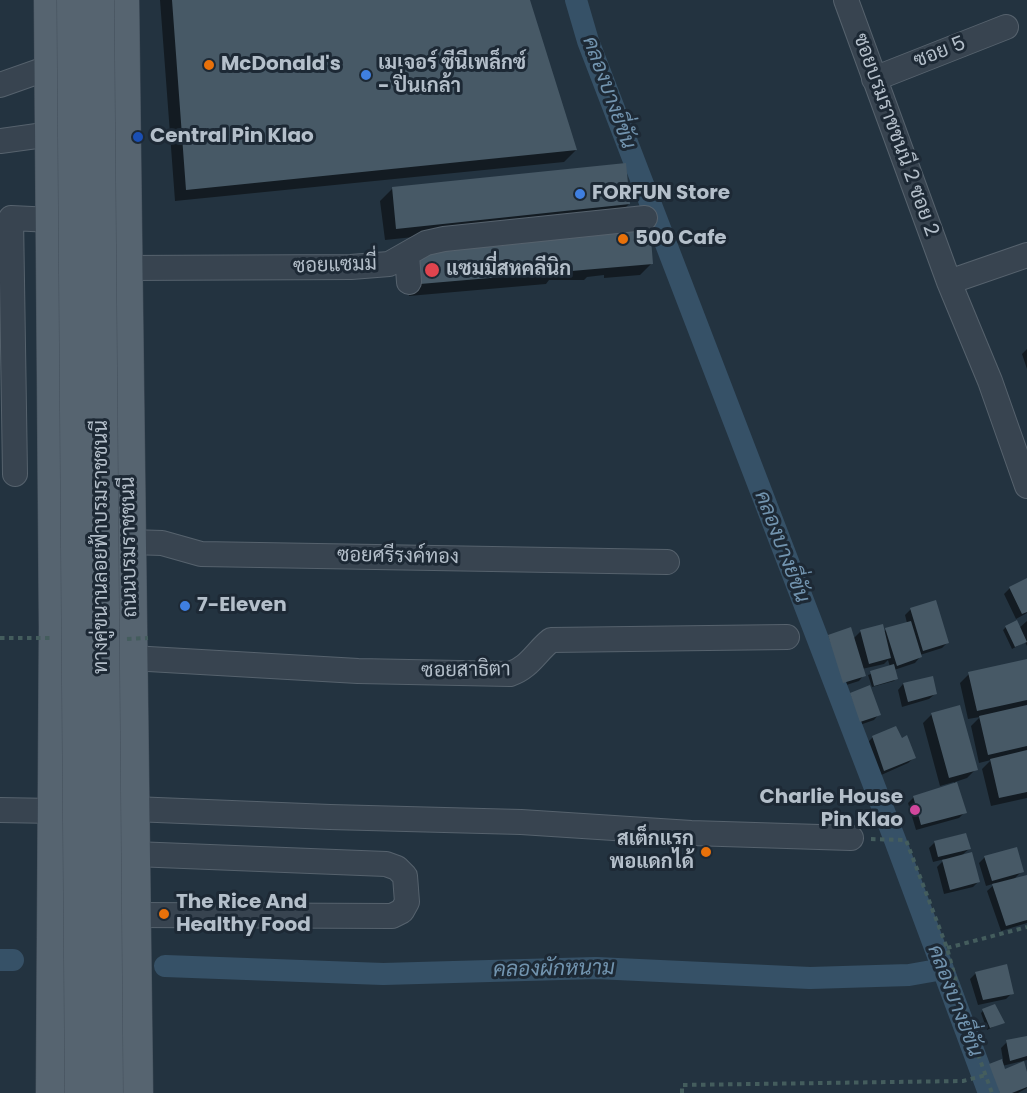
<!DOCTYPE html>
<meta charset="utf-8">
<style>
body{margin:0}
canvas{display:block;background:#233340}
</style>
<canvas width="1027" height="1093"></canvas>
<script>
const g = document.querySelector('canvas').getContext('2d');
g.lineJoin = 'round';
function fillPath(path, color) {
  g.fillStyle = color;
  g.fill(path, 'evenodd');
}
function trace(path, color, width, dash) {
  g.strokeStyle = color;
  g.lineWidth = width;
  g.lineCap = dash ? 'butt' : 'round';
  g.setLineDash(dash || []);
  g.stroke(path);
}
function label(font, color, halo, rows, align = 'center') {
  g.font = font + ' Poppins,Sarabun,sans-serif';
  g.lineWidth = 6;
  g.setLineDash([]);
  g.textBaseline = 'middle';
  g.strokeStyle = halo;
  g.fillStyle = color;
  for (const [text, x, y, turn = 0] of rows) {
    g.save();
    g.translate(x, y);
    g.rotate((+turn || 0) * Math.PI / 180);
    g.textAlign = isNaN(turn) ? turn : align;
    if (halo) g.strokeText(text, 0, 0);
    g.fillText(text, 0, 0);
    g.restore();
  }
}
const shadow = new Path2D(`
 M160,0H528L576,150L564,162L175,201Z
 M392,189L629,204L620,213L558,222L385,240L380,201Z
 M652,263L640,275L604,278V275L587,277L584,280H549L546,284L409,296L406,272Z
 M1027,349V369L1022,354Z
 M1027,580V613L1016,619L1004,594L1010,588Z
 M911,609L947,643L942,648L920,655V657L915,663L894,670L896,678L894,681L872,687L868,675L890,667L888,660L884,664L862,669L864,675L859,681L837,688L823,642L829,636L853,639L861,631L883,632L886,630L907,623L905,615Z
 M1027,621V646L1025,642L1012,649L1003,630L1006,627L1019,628Z
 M1027,661V798L991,806L982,769L991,760L979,763L971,726L980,717L968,719L960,683L969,674Z
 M903,684L935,694L929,699L902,707L898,690Z
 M869,687L879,714L874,720L854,727L845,700L850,695Z
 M932,714L976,769L967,778L955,782L965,812L959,818L916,830L908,803L914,797L955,784L954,782L940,786L923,723Z
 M873,737L901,740L914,758L908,763L879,776L867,743Z
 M935,842L969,849L961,856L979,881L973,887L944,894L937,867L945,859L933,862L929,848Z
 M985,857L1022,871L1013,880L1027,877V923L1001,931L987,891L996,883L986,886L979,863Z
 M976,973L1012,993L1006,999L978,1005L970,979Z
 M983,1011L1003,1022L987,1030L981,1013Z
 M1027,1038V1060L1002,1066L1004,1071L1027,1076V1088L1018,1093H992L985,1071L990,1066L1003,1060L1001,1048L1007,1042Z`);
const canal = new Path2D(`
 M576,0L588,41L895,840L989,1093
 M0,960H13
 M165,966L383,974L596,968L810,978L909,975L943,969`);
const building = new Path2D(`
 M172,0H530L577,150L186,190Z
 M626,163L630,204L396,229L392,187Z
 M650,226L653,264L420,284L417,258L426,252Z
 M1027,578V612L1022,614L1009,587Z
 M936,600L949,643L923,651L910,608Z
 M1017,620L1027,642L1015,647L1005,626Z
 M911,621L922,657L897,666L885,628Z
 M883,624L891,658L869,664L860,630Z
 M851,627L866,676L843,683L828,635Z
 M1027,659V700L977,711L968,672Z
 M894,664L898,679L874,686L870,671Z
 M933,676L937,694L908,702L903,683Z
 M870,685L881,715L860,722L850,693Z
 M960,705L978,770L949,778L931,713Z
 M1027,705V746L988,755L979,716Z
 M896,726L902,738L907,735L916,758L884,771L872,736Z
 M1027,750V792L999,798L990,759Z
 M957,782L967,813L921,825L913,796Z
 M966,833L971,849L938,857L934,841Z
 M1017,847L1024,872L992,881L984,856Z
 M972,852L980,882L950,890L942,860Z
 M1027,875V920L1006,926L992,884Z
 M1007,964L1014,994L983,1000L975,972Z
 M995,1004L1005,1023L990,1028L982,1009Z
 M1027,1036V1056L1010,1061L1006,1040Z
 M1002,1059L1005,1069L1024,1061L1027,1072V1087L1012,1093H1000L989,1064Z`);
const path = new Path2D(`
 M871,839L906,840L947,948L970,1032L992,1093
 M947,948L1027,927
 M682,1093V1085L963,1081L986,1075`);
const minor = new Path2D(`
 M846,0L949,282L990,381L1027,486
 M874,79L1006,27
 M0,85L51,67
 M0,141L51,134
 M407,255L409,282
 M126,268L351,267L389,264L426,243L444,239L645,218
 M949,282L1027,255
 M15,474L11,218L52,220
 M130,542L162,543L201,554L667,562
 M131,658L358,671L510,674C529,668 536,652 551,640L787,637
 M133,809L330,817L521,822L691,833L851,838
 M0,810L54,811
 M134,854L386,864L397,868L405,876L407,902L402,911L392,916L134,915`);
const major = new Path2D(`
 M50,0L55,627L52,1093
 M123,0L137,1093`);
const pathBridge = new Path2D(`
 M0,638H53
 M127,639L148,638`);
const majorBridge = new Path2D(`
 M73,0L81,1093
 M98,0L107,1093`);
const markers = [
 [209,65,6,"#e8710a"],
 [366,75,6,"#3f7fe0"],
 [138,137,6,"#1a4fb4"],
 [580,194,6,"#3f7fe0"],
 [623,239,6,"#e8710a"],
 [432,270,8,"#e0444e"],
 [185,606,6,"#3f7fe0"],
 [915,810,6,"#d1479c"],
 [706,852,6,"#e8710a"],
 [164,914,6,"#e8710a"]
];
const streetNames = [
 ["ซอย 5",940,53,-21],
 ["ซอยบรมราชชนนี 2 ซอย 2",895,135,70],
 ["ซอยแซมมี่",335,266,-2],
 ["ทางคู่ขนานลอยฟ้าบรมราชชนนี",102,547,-90],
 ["ถนนบรมราชชนนี",130,547,-91],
 ["ซอยศรีรงค์ทอง",398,557,1],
 ["ซอยสาธิตา",466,671,-1]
];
const poiNames = [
 ["เมเจอร์ ซีนีเพล็กซ์",378,64],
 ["- ปิ่นเกล้า",378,87],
 ["McDonald's",221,65],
 ["Central Pin Klao",150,137],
 ["FORFUN Store",592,194],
 ["500 Cafe",635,239],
 ["แซมมี่สหคลีนิก",446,270],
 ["7-Eleven",197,606],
 ["Charlie House",903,798,"right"],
 ["Pin Klao",903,821,"right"],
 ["สเต็กแรก",694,840,"right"],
 ["พอแดกได้",694,863,"right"],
 ["The Rice And",176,903],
 ["Healthy Food",176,926]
];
const waterNames = [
 ["คลองบางยี่ขัน",608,93,70],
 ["คลองบางยี่ขัน",781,547,69],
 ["คลองผักหนาม",554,970,-1],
 ["คลองบางยี่ขัน",954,1001,69]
];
fillPath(shadow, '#0007');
trace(canal, '#365167', 22);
fillPath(building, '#475966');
trace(minor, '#56626d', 26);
trace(major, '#44505c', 33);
trace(path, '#445d5d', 4, [4.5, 4.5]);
trace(minor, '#384450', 24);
trace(major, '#566470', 32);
trace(majorBridge, '#44505c', 33, []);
trace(pathBridge, '#445d5d', 4, [4.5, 4.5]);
trace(majorBridge, '#566470', 32);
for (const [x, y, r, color] of markers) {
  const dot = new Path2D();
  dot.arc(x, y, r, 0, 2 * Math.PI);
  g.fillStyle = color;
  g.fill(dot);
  trace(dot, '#1d2935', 2);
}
label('20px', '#b4bfca', '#1d2935', streetNames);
label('bold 20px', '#b4bfca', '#1d2935', poiNames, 'left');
label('italic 21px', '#7294af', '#1d2935', waterNames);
</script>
